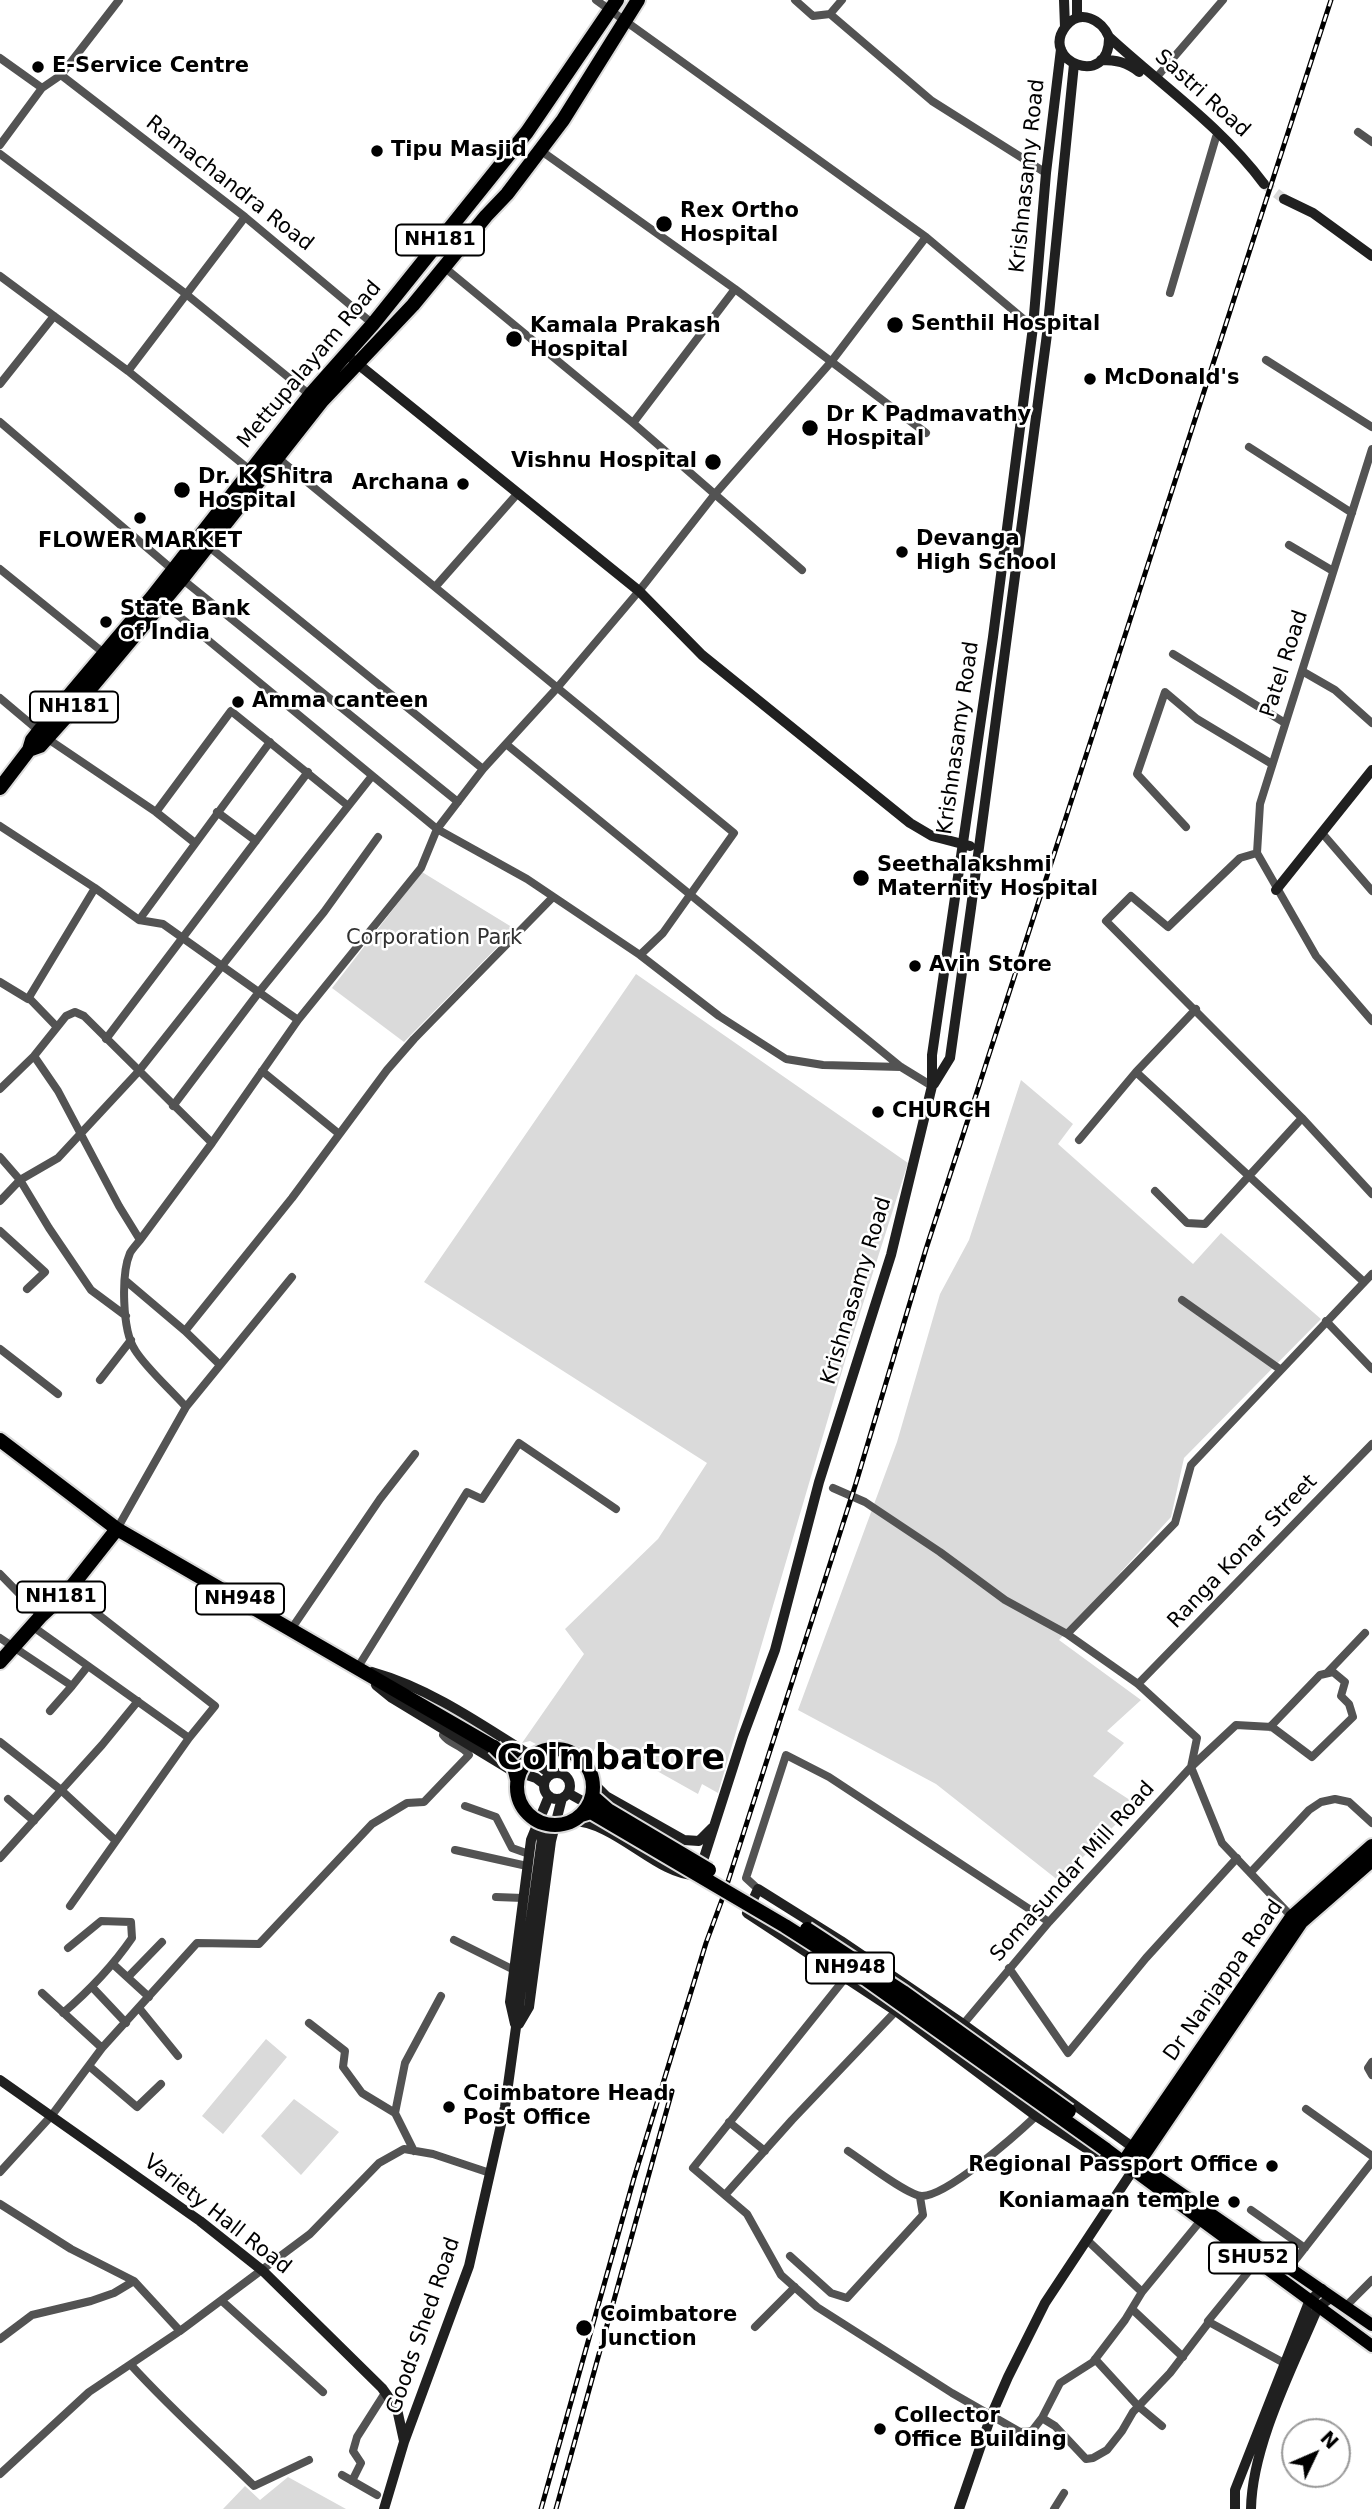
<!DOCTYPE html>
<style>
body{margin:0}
#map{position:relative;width:1372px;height:2509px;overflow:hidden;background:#fff;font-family:"DejaVu Sans",sans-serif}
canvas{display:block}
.north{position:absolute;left:1281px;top:2418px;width:70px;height:70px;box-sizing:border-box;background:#fff;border:2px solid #999;border-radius:50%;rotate:46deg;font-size:19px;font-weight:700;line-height:28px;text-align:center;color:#000}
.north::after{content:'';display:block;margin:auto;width:24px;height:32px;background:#000;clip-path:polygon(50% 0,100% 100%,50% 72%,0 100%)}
</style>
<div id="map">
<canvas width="1372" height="2509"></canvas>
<div class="north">N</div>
</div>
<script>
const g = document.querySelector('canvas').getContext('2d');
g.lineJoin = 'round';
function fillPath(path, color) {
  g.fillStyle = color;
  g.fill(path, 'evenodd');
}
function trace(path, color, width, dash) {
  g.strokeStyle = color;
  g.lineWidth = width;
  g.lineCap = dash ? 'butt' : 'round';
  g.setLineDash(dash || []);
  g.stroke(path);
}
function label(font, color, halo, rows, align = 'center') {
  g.font = font + ' "DejaVu Sans",sans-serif';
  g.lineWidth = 5;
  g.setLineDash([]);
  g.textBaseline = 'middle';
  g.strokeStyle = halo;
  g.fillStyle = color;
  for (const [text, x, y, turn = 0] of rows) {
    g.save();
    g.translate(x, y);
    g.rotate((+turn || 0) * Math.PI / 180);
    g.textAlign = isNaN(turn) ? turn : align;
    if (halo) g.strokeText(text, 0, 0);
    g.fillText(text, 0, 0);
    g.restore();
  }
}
const green = new Path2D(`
 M422,872L515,929L404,1042L332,988Z
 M636,974L908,1163L847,1354L718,1793L702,1784L698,1794L600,1739L593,1752L560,1739L536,1744L530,1741L522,1743L584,1654L565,1629L658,1539L707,1463L424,1282Z
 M1021,1080L1073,1124L1058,1144L1193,1264L1221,1233L1321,1319L1184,1458L1171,1517L1059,1640L1141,1700L1107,1731L1124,1743L1093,1776L1136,1804L1059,1881L936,1784L798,1710L897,1442L940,1294L969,1240Z
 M266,2039L287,2057L223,2134L202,2116Z
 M294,2099L339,2132L301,2175L261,2136Z
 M288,2477L346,2509H223L245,2486L260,2500Z`);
const secondaryTunnel = new Path2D(`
 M1264,184L1284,199`);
const street = new Path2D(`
 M596,0L926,237L1033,327
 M795,0L813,16L830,14L932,101L1046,173
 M830,14L842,0
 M0,58L42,88
 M61,75L245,217L373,324
 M1156,78L1223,0
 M1358,132L1372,142
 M0,145L42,88L61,75L119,0
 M540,150L735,289L926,433
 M0,154L186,294L310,395
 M444,267L633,423L802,570
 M0,276L128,371L250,470
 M1170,293L1216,137
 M1266,360L1372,427
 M128,371L245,217
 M0,384L54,316
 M0,422L173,570
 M633,423L735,289
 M1249,447L1352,513
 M1372,449L1260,804L1257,853L1316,956L1372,1021
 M278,458L734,833L663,933L640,955
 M1289,545L1333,571
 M208,546L483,769
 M0,569L105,654
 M182,579L458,802
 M436,586L518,493
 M163,603L437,829L527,879L640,955L719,1016L786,1059L823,1065L901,1067
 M1173,654L1285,723
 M1302,671L1335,690L1372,723
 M0,698L51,741L156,812L195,843
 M506,744L901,1067L932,1086
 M156,812L231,711L347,805
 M217,812L256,841
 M0,826L95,888L139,920L163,924L298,1020
 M1186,827L1137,774L1165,692L1197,719L1272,764
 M1322,833L1372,891
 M1257,853L1240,858L1168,927L1131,896L1106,921L1302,1118L1372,1194
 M139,920L270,742
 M0,982L28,999L95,888
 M29,998L57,1027
 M106,1039L308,772
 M34,1056L58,1091L119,1206L140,1240C137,1244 133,1248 130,1253C121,1274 122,1330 135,1350C146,1368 171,1390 186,1407
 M262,1071L338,1133
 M1136,1072L1364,1282
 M0,1089L34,1056L66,1016L75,1012L84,1016L212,1143
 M173,1106L259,992L324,912L378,837
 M1079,1140L1136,1072L1196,1009
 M0,1157L20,1180L49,1228L91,1290L126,1316
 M1155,1191L1187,1223L1205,1224L1302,1118
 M0,1201L20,1180L58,1158L138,1072L372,776
 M0,1231L45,1272L27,1289
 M140,1240L212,1143L298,1020L421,868L437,829L483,769L557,688L639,591L715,494L831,362L926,237
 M126,1281L185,1331
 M1182,1300L1281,1370
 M1326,1321L1372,1369
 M0,1349L58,1394
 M220,1365L185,1331L292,1198L387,1070L414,1039L553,897
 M100,1380L131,1340
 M833,1488L865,1502L940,1552L1005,1600L1067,1634L1138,1684L1197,1738L1191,1767
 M117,1529L186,1407L292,1277
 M0,1574L41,1616
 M68,1591L215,1706L189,1738L70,1906
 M32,1626L189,1738
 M292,1628L380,1499L415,1454
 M1067,1634L1175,1523L1191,1465L1372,1274
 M0,1638L72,1686L88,1666
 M358,1667L467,1492L482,1499L519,1443L616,1509
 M1327,1673L1365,1633
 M1138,1684L1372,1444
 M50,1711L72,1686
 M0,1742L61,1790L116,1841
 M1191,1767L1222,1843L1292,1917
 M8,1799L34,1821
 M465,1806L496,1817L512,1848L529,1854
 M455,1850L527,1866
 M0,1858L102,1745L138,1701
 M1251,1872L1309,1810L1321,1802L1335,1799L1349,1802L1372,1823
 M758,1889L746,1878L786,1755L829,1777L1049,1922
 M496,1897L523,1898
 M454,1940L514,1970
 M114,1965L149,1997
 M1009,1968L1068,2053L1146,1958L1237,1858
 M128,1977L162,1942
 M846,1977L693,2168L747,2214L781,2275L817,2307L952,2393L1020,2432L1032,2431L1042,2418L1055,2426L1086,2459L1093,2458L1107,2450L1122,2431L1133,2412L1170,2373L1209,2322L1284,2363
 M93,1988L126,2023
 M42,1993L102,2048
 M139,2008L178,2056
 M63,2013C90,1990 112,1967 132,1938L131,1922L101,1921L68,1948
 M309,2023L345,2051L343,2067L362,2093L395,2113L414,2151
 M960,2028L1049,1922L1191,1767L1236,1725L1272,1727L1312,1757L1353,1717L1349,1704L1341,1696L1345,1682L1333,1672L1320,1675L1270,1727
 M1372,2062L1368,2068L1372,2075
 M89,2066L137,2107L161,2084
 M1306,2109L1372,2156
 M395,2113L405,2063L441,1996
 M729,2122L765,2151
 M848,2151C862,2160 908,2196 922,2196C947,2196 1016,2135 1036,2116
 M0,2172L52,2115L102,2048L197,1943L259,1944L372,1824L407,1803L424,1802L469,1755C461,1744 450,1745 443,1735L446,1731
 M725,2195L792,2120L896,2011
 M0,2204L71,2249L134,2281
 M1251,2210L1305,2248
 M1087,2240L1142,2292
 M790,2256L831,2293L847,2298L923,2215L920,2197
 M1289,2268L1372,2162
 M222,2301L323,2392
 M1346,2306L1372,2280
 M1132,2309L1183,2357
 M1208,2321L1257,2261
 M755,2327L795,2287
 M0,2339L32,2315L91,2301L114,2293L134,2281L180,2331
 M1095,2359L1138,2406L1162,2426
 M131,2365C170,2408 213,2446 254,2486L309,2460
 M1042,2418L1060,2383L1093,2362L1125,2320L1142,2292L1202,2219
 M0,2474L89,2392L180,2331L310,2234L379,2163L404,2149L433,2154L490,2173
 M342,2475L377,2495
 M352,2481L361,2463L353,2451L357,2437L385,2393
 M1054,2509L1064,2493`);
const secondary = new Path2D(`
 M1064,0L1065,27
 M1077,0V18
 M1109,37C1110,90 1038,61 1066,26C1080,8 1102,20 1109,37C1161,85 1221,126 1264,184
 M1101,60C1116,60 1127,62 1139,72
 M1284,199L1313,213L1372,256
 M353,360L639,591L702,655L910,823L932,836L970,846
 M1276,890L1372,770
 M934,1084L950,1058L971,908L1047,334L1074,64
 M372,1672C426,1687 475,1720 522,1750C534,1757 539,1768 551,1774
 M376,1685L392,1698L509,1769L536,1778L544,1784
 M544 1786a13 13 0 1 1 26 0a13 13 0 1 1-26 0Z
 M593,1783L606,1796L684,1840L699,1841L712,1828
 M568,1793L586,1803
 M572,1821C615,1821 658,1876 696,1875L700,1870L743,1736L775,1650L819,1482L891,1255L932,1086V1055L993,637L1033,327L1046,173L1061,49
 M515,2024L510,2002L531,1840L549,1796
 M519,2024L529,2007L551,1841L562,1798
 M0,2080L200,2221L263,2271L382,2388L397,2409L404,2441
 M384,2509L404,2442L469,2266L505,2107L544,1824
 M959,2509L991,2416L1008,2377L1045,2303L1133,2170L1106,2161L1036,2116L896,2011L747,1913L758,1889L841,1941L963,2024L1138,2151
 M1235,2509V2490L1309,2302L1322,2289
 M1251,2509C1252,2445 1293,2367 1318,2307L1332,2297`);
const primary = new Path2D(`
 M1137,2163L1372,2325
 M1133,2170L1372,2346`);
const highway = new Path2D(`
 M29,750L40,746L74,708L182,579L322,401L413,305L486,216L507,194L563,120L638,0
 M0,788L29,750L32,740L39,731L152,597L310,395L373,324L527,132L617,0
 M0,1440L117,1529L516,1760L526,1761
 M0,1662L41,1616L68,1591L117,1529
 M1105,2149L1133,2170L1301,1922L1372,1860
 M1128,2156L1292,1917L1372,1846`);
const rail = new Path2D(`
 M541,2509L634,2178L706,1943L723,1897L856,1483L926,1249L1331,0
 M556,2509L672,2091`);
const highwayBridge = new Path2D(`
 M494,1747L514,1767L517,1779
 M517 1787a38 38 0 1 1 76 0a38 38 0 1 1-76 0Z
 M592,1796L608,1810L709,1870
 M581,1815L591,1812L785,1926L846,1965L1105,2149
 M807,1929L903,1992L1069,2111`);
const markers = [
 [38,67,7,"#000"],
 [377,151,7,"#000"],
 [664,224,9,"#000"],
 [895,325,9,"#000"],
 [514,339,9,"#000"],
 [1090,379,7,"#000"],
 [810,428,9,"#000"],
 [713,462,9,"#000"],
 [463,484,7,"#000"],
 [182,490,9,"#000"],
 [140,518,7,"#000"],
 [902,552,7,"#000"],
 [106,622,7,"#000"],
 [238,702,7,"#000"],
 [861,878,9,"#000"],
 [915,966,7,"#000"],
 [878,1112,7,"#000"],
 [449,2107,7,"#000"],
 [1272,2166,7,"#000"],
 [1234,2202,7,"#000"],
 [584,2328,9,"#000"],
 [880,2429,7,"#000"]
];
const shields = [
 [440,240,88],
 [74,707,88],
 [61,1597,88],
 [240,1599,88],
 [850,1968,88],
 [1253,2258,88]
];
const shieldNames = [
 ["NH181",440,240],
 ["NH181",74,707],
 ["NH181",61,1597],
 ["NH948",240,1599],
 ["NH948",850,1968],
 ["SHU52",1253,2258]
];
const poiNames = [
 ["E-Service Centre",52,67],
 ["Tipu Masjid",391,151],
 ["Rex Ortho",680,212],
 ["Hospital",680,236],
 ["Senthil Hospital",911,325],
 ["Kamala Prakash",530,327],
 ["Hospital",530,351],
 ["McDonald's",1104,379],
 ["Dr K Padmavathy",826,416],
 ["Hospital",826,440],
 ["Vishnu Hospital",697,462,"right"],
 ["Dr. K Shitra",198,478],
 ["Hospital",198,502],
 ["Archana",449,484,"right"],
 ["Devanga",916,540],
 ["High School",916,564],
 ["FLOWER MARKET",140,542,"center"],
 ["State Bank",120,610],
 ["of India",120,634],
 ["Amma canteen",252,702],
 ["Seethalakshmi",877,866],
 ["Maternity Hospital",877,890],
 ["Avin Store",929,966],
 ["CHURCH",892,1112],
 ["Coimbatore Head",463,2095],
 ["Post Office",463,2119],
 ["Regional Passport Office",1258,2166,"right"],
 ["Koniamaan temple",1220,2202,"right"],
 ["Coimbatore",600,2316],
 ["Junction",600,2340],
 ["Collector",894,2417],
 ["Office Building",894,2441]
];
const streetNames = [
 ["Sastri Road",1202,94,42],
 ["Krishnasamy Road",1028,176,-84],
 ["Ramachandra Road",229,184,38],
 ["Mettupalayam Road",310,365,-50],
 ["Patel Road",1285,664,-72],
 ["Krishnasamy Road",959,738,-82],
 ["Krishnasamy Road",857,1291,-73],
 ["Ranga Konar Street",1243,1552,-46],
 ["Somasundar Mill Road",1073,1872,-48],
 ["Dr Nanjappa Road",1224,1981,-55],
 ["Variety Hall Road",217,2215,38],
 ["Goods Shed Road",424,2326,-71]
];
const parkNames = [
 ["Corporation Park",434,939]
];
const townNames = [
 ["Coimbatore",611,1760]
];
fillPath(green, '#dadada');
trace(secondaryTunnel, '#d9d9d9', 10, [10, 5]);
trace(primary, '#dbdbdb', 16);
trace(highway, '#dbdbdb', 18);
trace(street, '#535353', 8);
trace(secondary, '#202020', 10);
trace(primary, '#000', 12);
trace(highway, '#000', 14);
trace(rail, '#000', 5);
trace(rail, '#fff', 2.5, [8]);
trace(highwayBridge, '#dbdbdb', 18, []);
trace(highwayBridge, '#000', 14);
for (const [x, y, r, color] of markers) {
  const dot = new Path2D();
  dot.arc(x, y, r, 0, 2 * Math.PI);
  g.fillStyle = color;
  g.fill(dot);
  trace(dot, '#fff', 2.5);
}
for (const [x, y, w] of shields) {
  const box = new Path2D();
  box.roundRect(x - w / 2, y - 15.5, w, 31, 5);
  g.fillStyle = '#fff';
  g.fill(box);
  trace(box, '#000', 2);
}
label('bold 19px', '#000', null, shieldNames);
label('bold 21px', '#000', '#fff', poiNames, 'left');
label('21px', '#000', '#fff', streetNames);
label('21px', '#313131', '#fff', parkNames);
label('bold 35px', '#000', '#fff', townNames);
</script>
